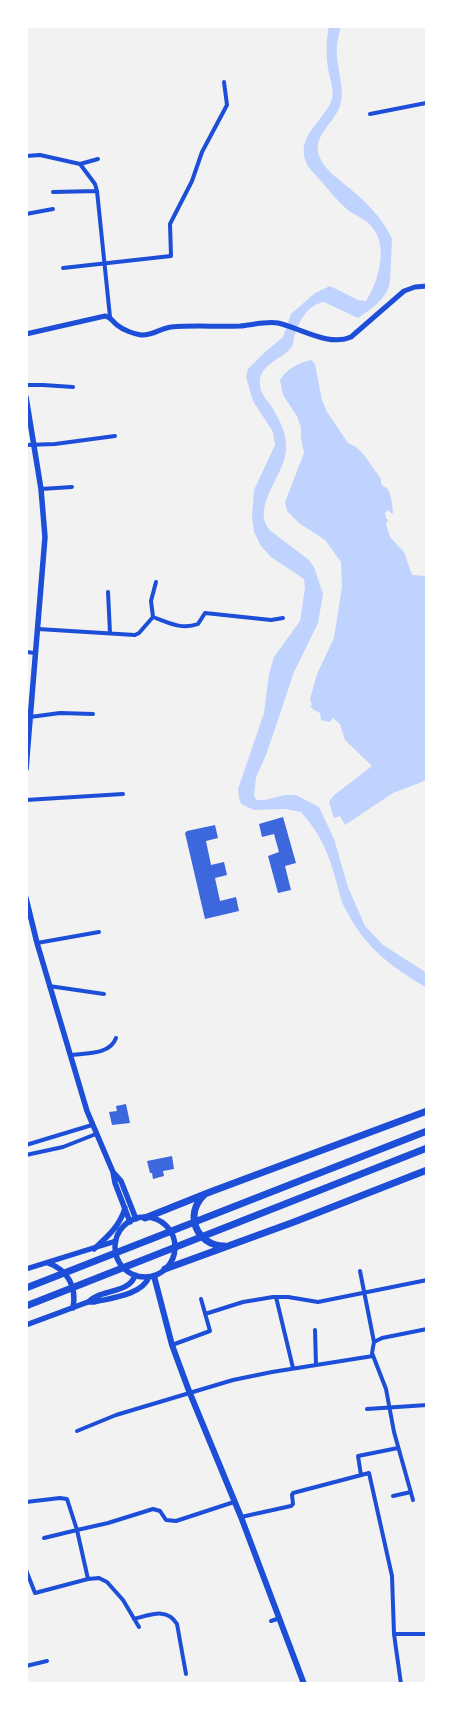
<!DOCTYPE html>
<style>
body{margin:0}
#map{position:relative;width:453px;height:1710px;overflow:hidden;background:#f2f2f2;font-family:"Varela Round",sans-serif}
canvas{display:block}
.frame{position:absolute;inset:0;border:28px solid #fff;pointer-events:none}
</style>
<div id="map">
<canvas width="453" height="1710"></canvas>
<div class="frame"></div>
</div>
<script>
const g = document.querySelector('canvas').getContext('2d');
g.lineJoin = 'round';
function fillPath(path, color) {
  g.fillStyle = color;
  g.fill(path, 'evenodd');
}
function trace(path, color, width, dash) {
  g.strokeStyle = color;
  g.lineWidth = width;
  g.lineCap = dash ? 'butt' : 'round';
  g.setLineDash(dash || []);
  g.stroke(path);
}
const water = new Path2D(`
 M329,26H341C338,36 336,47 337,56C338,72 344,87 341,102C337,123 308,136 321,160C327,171 338,179 348,187C365,201 383,218 392,239L390,282C387,299 371,309 358,318L324,302C307,305 299,321 294,337C293,341 294,345 291,348C281,360 258,365 260,384C260,392 265,398 270,404C279,419 287,432 286,450C285,475 248,510 272,532L309,560L314,567L323,594L318,623L294,672L266,755L256,777L254,796L257,800H265L285,795H296L319,807L334,839L348,887L365,926L383,945L427,973V988C394,968 371,953 351,919C348,913 344,908 342,902C332,866 327,841 301,812L285,809L254,810L241,804L239,798L238,789L264,713L269,674L274,657L300,621L305,588L304,579L271,557L261,546L254,532L252,516L254,490L275,445L273,432L253,401L246,377L248,369L265,352L283,337L291,314L315,293L330,286L358,300L366,301C379,281 389,245 371,226C366,219 356,216 349,211C338,202 329,190 320,180C316,175 308,168 306,162C296,137 322,122 331,102C336,92 329,78 328,68C326,54 326,40 329,26Z
 M311,360L315,364L322,400L327,412L348,443L356,447L364,455L381,479V484L384,487L387,488C392,497 392,504 393,513L392,514L388,510L385,513L386,518L388,520L386,524L390,537L404,552L412,575L427,576V780L393,793L345,825L340,816L334,818L329,802L333,796L372,766L345,740L340,724L333,718L330,722L321,720L320,713L314,710L310,706L312,705L310,699L317,674L334,638L342,587L341,562L325,540L299,523L287,511L285,502L304,453L301,438V428L297,416L283,395L280,380C288,368 298,363 311,360Z`);
const building = new Path2D(`
 M283,817L296,863L285,866L291,890L278,893L268,856L279,852L274,834L262,837L259,824Z
 M215,825L218,838L206,841L211,865L224,862L227,875L215,878L220,901L236,897L239,911L205,919L185,833L187,831Z
 M126,1104L130,1123L112,1125L109,1112L117,1111L116,1106Z
 M172,1156L174,1169L163,1171L164,1176L153,1179L152,1173H150L147,1161Z`);
const minor = new Path2D(`
 M370,114L426,103
 M26,156L40,155L80,164L95,184L97,191
 M80,164L98,159
 M53,192L97,191L110,317
 M26,214L53,209
 M63,268L171,256L170,224L192,181L202,152L227,105L224,82
 M26,385H43L73,387
 M26,445L55,444L115,436
 M41,489L72,487
 M108,592L110,633
 M153,617L151,601L156,582
 M38,629L135,635L139,633L153,617C169,623 182,630 198,624L205,613L271,620L283,618
 M26,652L35,653
 M30,717L60,713L93,714
 M26,800L123,794
 M37,943L99,932
 M49,986L104,994
 M70,1055C86,1053 110,1055 116,1038
 M26,1145L92,1125
 M26,1155L63,1147L96,1134
 M360,1271L374,1342
 M276,1297L293,1368
 M205,1314L243,1302L273,1297H288L318,1302L427,1280
 M315,1330L316,1365
 M172,1345L210,1331L201,1299
 M367,1409L427,1405
 M77,1431L116,1415L233,1380L272,1372L373,1356
 M361,1475L358,1456L398,1448
 M393,1496L411,1492
 M413,1500L394,1432L386,1389L372,1353L374,1342L382,1338L427,1329
 M26,1502L60,1498L67,1499L77,1530L108,1523L153,1509L160,1511L166,1520L176,1521L234,1502
 M241,1517L291,1506L293,1504L292,1495L293,1493L369,1473L392,1576L394,1634L401,1684
 M44,1538L77,1530L88,1579
 M26,1570L35,1593L88,1579L99,1578L107,1582L123,1600L139,1627
 M134,1619C150,1615 167,1607 177,1624L186,1674
 M271,1621L280,1618
 M394,1634H427
 M26,1666L47,1661`);
const tertiary = new Path2D(`
 M26,334L105,316C111,317 112,321 117,325C123,330 134,334 141,335C152,336 161,328 171,327C194,325 217,327 240,326C252,325 266,321 278,323C300,328 329,347 351,337L404,291L415,287L427,286
 M26,1269L116,1241`);
const secondary = new Path2D(`
 M26,397L41,489L45,537L26,769
 M26,898L37,943L87,1111L113,1172L121,1181L136,1219
 M113,1172L115,1183L130,1222
 M115 1247a30 30 0 1 1 60 0a30 30 0 1 1-60 0Z
 M94,1249C107,1237 120,1226 125,1208
 M48,1263C68,1270 77,1287 73,1308
 M88,1302C100,1289 130,1294 135,1275
 M26,1325L88,1302H94C111,1298 142,1295 149,1277`);
const primary = new Path2D(`
 M154,1276L172,1345L189,1391L241,1517L304,1684`);
const motorway = new Path2D(`
 M204,1195C184,1214 196,1245 224,1246
 M145,1218L210,1192L427,1111
 M165,1269L294,1222L427,1170
 M26,1288L427,1131
 M26,1306L427,1148`);
fillPath(water, '#bfd3fe');
fillPath(building, '#3d67dc');
trace(minor, '#1d4ed8', 4);
trace(tertiary, '#1d4ed8', 5);
trace(secondary, '#1d4ed8', 5.5);
trace(primary, '#1d4ed8', 6);
trace(motorway, '#1d4ed8', 7);
</script>
